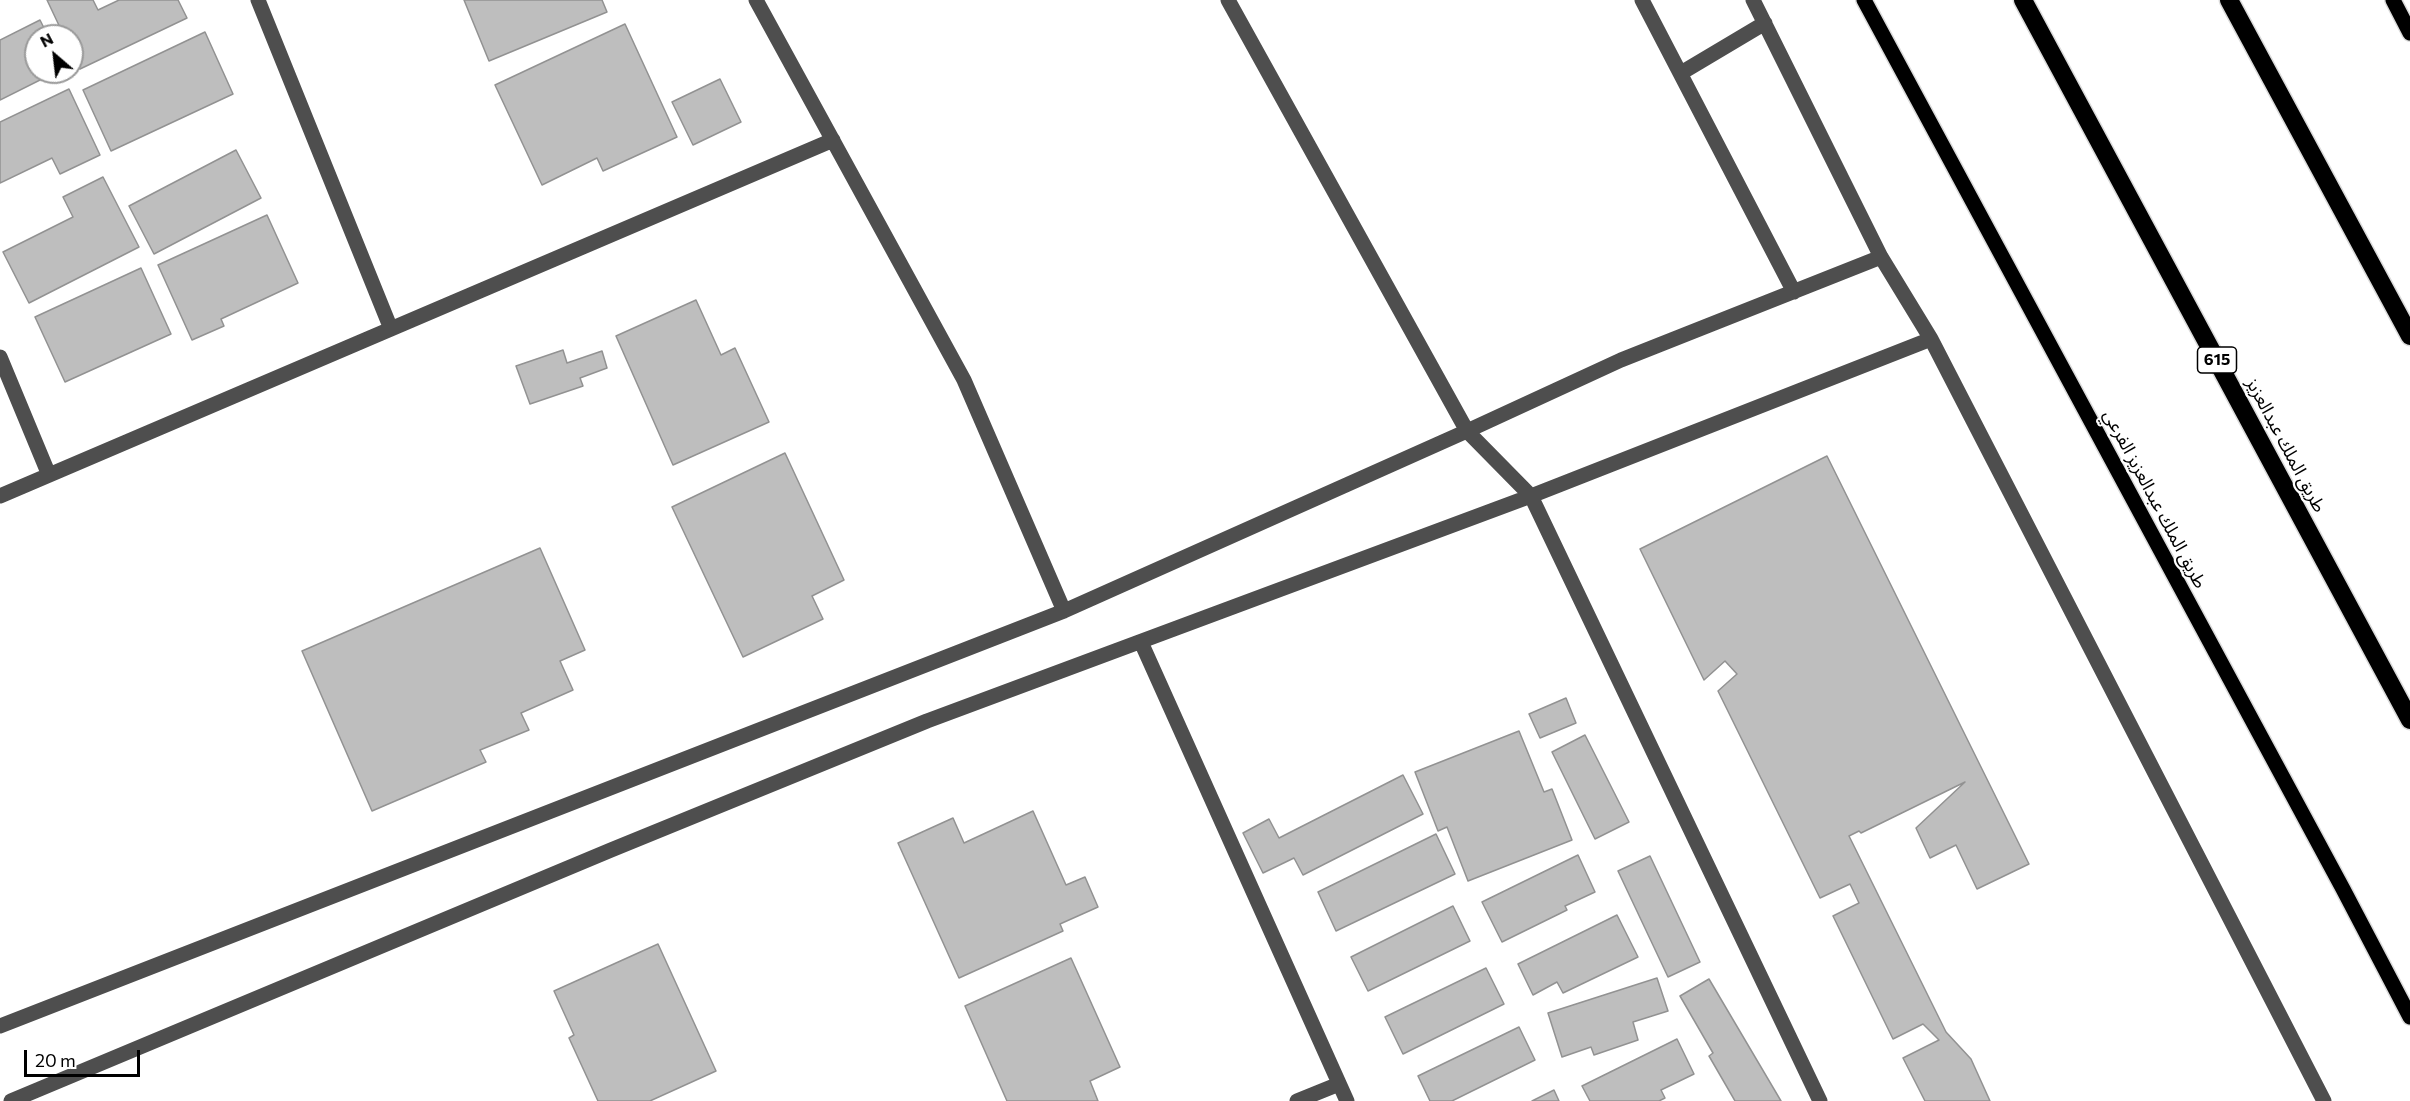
<!DOCTYPE html>
<meta charset="utf-8">
<style>
body{margin:0}
#map{position:relative;width:2410px;height:1101px;overflow:hidden;background:#fff;font-family:Commissioner,sans-serif}
canvas{display:block}
.north{position:absolute;left:24px;top:24px;width:60px;height:60px;box-sizing:border-box;background:#fff;border:2px solid #999;border-radius:50%;rotate:332deg;font-size:16px;font-weight:700;line-height:24px;text-align:center;color:#000}
.north::after{content:'';display:block;margin:auto;width:21px;height:27px;background:#000;clip-path:polygon(50% 0,100% 100%,50% 72%,0 100%)}
.scale{position:absolute;left:24px;top:1050px;width:116px;height:27px;box-sizing:border-box;border:3px solid #000;border-top:0;padding-left:8px;font-size:18px;line-height:21px;white-space:nowrap;color:#000;-webkit-text-stroke:4px #fff;paint-order:stroke}
</style>
<div id="map">
<canvas width="2410" height="1101"></canvas>
<div class="north">N</div>
<div class="scale">20 m</div>
</div>
<script>
const g = document.querySelector('canvas').getContext('2d');
g.lineJoin = 'round';
function fillPath(path, color) {
  g.fillStyle = color;
  g.fill(path, 'evenodd');
}
function trace(path, color, width, dash) {
  g.strokeStyle = color;
  g.lineWidth = width;
  g.lineCap = dash ? 'butt' : 'round';
  g.setLineDash(dash || []);
  g.stroke(path);
}
function label(font, color, halo, rows, align = 'center') {
  g.font = font + ' Commissioner,"Noto Sans Arabic",sans-serif';
  g.lineWidth = 4.5;
  g.setLineDash([]);
  g.textBaseline = 'middle';
  g.strokeStyle = halo;
  g.fillStyle = color;
  for (const [text, x, y, turn = 0] of rows) {
    g.save();
    g.translate(x, y);
    g.rotate((+turn || 0) * Math.PI / 180);
    g.textAlign = isNaN(turn) ? turn : align;
    if (halo) g.strokeText(text, 0, 0);
    g.fillText(text, 0, 0);
    g.restore();
  }
}
const building = new Path2D(`
 M47,0H93L98,10L119,0H178L187,18L80,69L72,53V36H64Z
 M464,0H602L607,12L489,61Z
 M40,20L48,36H36V72H56L0,100V40Z
 M625,24L677,137L603,171L597,158L542,185L495,85Z
 M205,32L233,94L111,151L83,90Z
 M720,79L741,122L693,145L672,102Z
 M69,89L100,155L60,174L52,158L0,183V122Z
 M236,150L261,198L154,254L129,206Z
 M103,177L139,247L29,303L3,252L73,217L63,197Z
 M267,215L298,283L221,319L224,326L192,340L158,265Z
 M141,268L171,334L65,382L35,317Z
 M696,300L721,355L735,348L769,422L673,465L616,336Z
 M563,350L567,363L602,351L607,368L580,378L583,386L530,404L516,366Z
 M785,453L844,580L812,596L823,619L743,657L672,507Z
 M1827,456L2029,864L1977,889L1956,845L1930,858L1916,828L1965,782L1861,833L1859,831L1849,836L1946,1032L1971,1059L1990,1101H1925L1903,1058L1939,1040L1923,1024L1893,1039L1833,916L1859,903L1850,884L1820,898L1718,691L1737,674L1725,661L1704,680L1640,549Z
 M540,548L585,650L560,661L573,690L521,713L529,730L480,750L486,762L372,811L302,651Z
 M1566,698L1576,723L1540,738L1529,714Z
 M1519,731L1544,792L1552,789L1572,840L1468,881L1447,827L1438,831L1415,772Z
 M1585,735L1629,822L1595,839L1552,752Z
 M1403,775L1423,814L1303,875L1294,858L1263,873L1243,833L1269,819L1279,838Z
 M1033,811L1066,885L1085,877L1098,907L1060,924L1063,931L959,978L898,843L953,818L964,843Z
 M1436,834L1455,874L1336,931L1318,892Z
 M1578,855L1595,892L1565,906L1567,910L1502,942L1482,902Z
 M1650,856L1700,962L1668,977L1618,871Z
 M1453,906L1470,941L1368,991L1351,957Z
 M1617,915L1638,957L1563,993L1557,982L1533,995L1518,964Z
 M658,944L716,1071L650,1101H598L569,1038L574,1035L554,991Z
 M1071,958L1120,1067L1090,1081L1098,1101H1007L965,1006Z
 M1486,968L1504,1004L1403,1054L1385,1017Z
 M1657,978L1668,1011L1633,1022L1638,1040L1594,1055L1591,1047L1562,1057L1548,1013Z
 M1709,979L1781,1101H1735L1709,1056L1713,1053L1680,996Z
 M1519,1027L1535,1060L1452,1101H1430L1418,1076Z
 M1677,1039L1694,1074L1661,1090L1665,1098L1659,1101H1590L1582,1086Z
 M1554,1090L1559,1101H1532Z`);
const minor = new Path2D(`
 M258,0L391,329
 M756,0L964,380L1064,611
 M1228,0L1467,431L1531,496L1820,1101
 M1642,0L1794,292
 M1753,0L1881,257L1931,339L2324,1101
 M1681,73L1765,23
 M0,357L49,475
 M0,496L833,140
 M1141,642L1347,1101
 M0,1026L1064,611L1467,431L1621,360L1881,257
 M11,1101L611,850L927,721L1531,496L1931,339
 M1297,1101L1339,1084`);
const major = new Path2D(`
 M1864,0L2343,889L2410,1017
 M2393,0L2410,33`);
const highway = new Path2D(`
 M2023,0L2410,720
 M2229,0L2410,336`);
const shields = [
 [2217,360,39]
];
const shieldNames = [
 ["615",2217,360]
];
const streetNames = [
 ["طريق الملك عبدالعزيز",2286,445,62],
 ["طريق الملك عبدالعزيز الفرعي",2155,499,62]
];
fillPath(building, '#bebebe');
trace(building, '#929292', 1.5);
trace(major, '#dbdbdb', 18);
trace(highway, '#dbdbdb', 21);
trace(minor, '#4e4e4e', 15);
trace(major, '#000', 15);
trace(highway, '#000', 18);
for (const [x, y, w] of shields) {
  const box = new Path2D();
  box.roundRect(x - w / 2, y - 13, w, 26, 4.5);
  g.fillStyle = '#fff';
  g.fill(box);
  trace(box, '#000', 1.5);
}
label('bold 16px', '#000', null, shieldNames);
label('18px', '#000', '#fff', streetNames);
</script>
